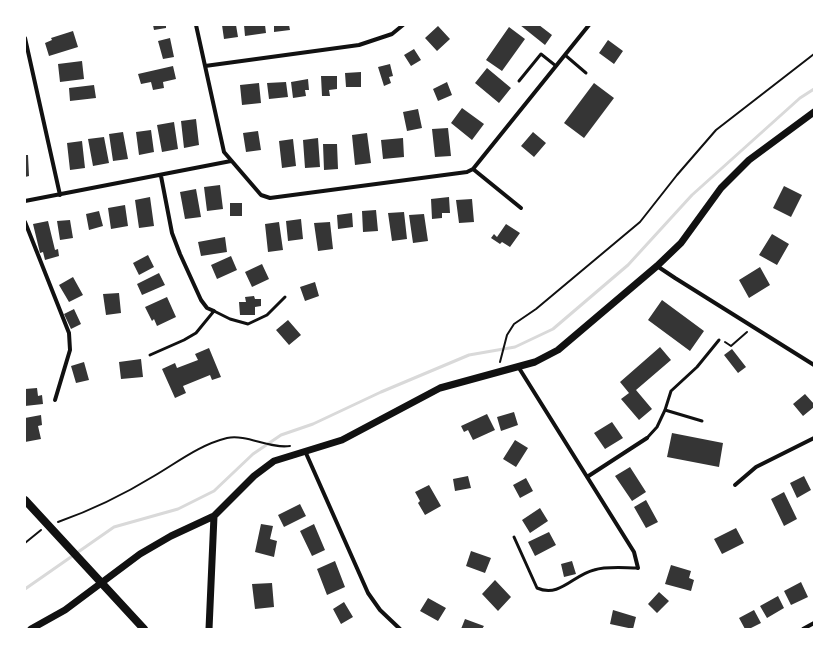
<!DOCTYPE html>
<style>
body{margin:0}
#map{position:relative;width:839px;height:654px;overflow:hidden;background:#fff;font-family:"PT Serif",serif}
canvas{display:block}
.frame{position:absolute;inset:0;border:26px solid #fff;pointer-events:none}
</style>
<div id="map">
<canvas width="839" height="654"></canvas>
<div class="frame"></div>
</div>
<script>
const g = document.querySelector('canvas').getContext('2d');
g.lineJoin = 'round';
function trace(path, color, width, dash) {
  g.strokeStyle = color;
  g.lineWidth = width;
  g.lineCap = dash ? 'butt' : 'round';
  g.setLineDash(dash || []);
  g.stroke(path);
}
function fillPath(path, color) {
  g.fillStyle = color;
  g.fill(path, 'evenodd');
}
const stream = new Path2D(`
 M25,589L114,527L178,509L214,491L253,454L281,435L313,424L381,392L469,355L515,347L553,329L628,265L692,195L800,98L814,89`);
const building = new Path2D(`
 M153,25H166V28L154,30Z
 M222,25H236L238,37L224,39Z
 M244,25H265L266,33L245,36Z
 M274,25H289L290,30L274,32Z
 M520,25H539L552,35L545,45Z
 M438,26L450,39L437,51L425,38Z
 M509,27L525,39L502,71L486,60Z
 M73,31L78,47L49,56L45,43L52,40L51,38Z
 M170,38L174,57L163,59L158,41Z
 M608,40L623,51L614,64L599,53Z
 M414,49L421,60L411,66L404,55Z
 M82,61L84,79L60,82L58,64Z
 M390,64L393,76L389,77L391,83L384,86L378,67Z
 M173,66L176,79L163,82L164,88L153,90L151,82L141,84L138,74Z
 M487,68L511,88L499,103L475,83Z
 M361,72V87H346L345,73Z
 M321,76H337V89L329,90L330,96H322Z
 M308,79L309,90H305L306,96L293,98L291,82Z
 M286,82L288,97L269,99L267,83Z
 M447,82L452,95L438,101L433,89Z
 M259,83L261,103L242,105L240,85Z
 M594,83L614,98L584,138L564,123Z
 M94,85L96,98L70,101L69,88Z
 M462,108L484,124L472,140L451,123Z
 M418,109L422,128L407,131L403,112Z
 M196,119L199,145L184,148L181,121Z
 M174,122L178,149L162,152L157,125Z
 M448,128L451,156L435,157L432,129Z
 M151,130L154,152L139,155L136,132Z
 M258,131L261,150L246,152L243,133Z
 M123,132L128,159L113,161L109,134Z
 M533,132L546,143L534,157L521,146Z
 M367,133L371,163L355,165L352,135Z
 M104,137L109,163L93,166L88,139Z
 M318,138L320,167L305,168L303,140Z
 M403,138L404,157L383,159L381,140Z
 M293,139L296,166L282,168L279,141Z
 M82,141L85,168L70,170L67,143Z
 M323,144H337L338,169L324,170Z
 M25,155H28L29,176L25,177Z
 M220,185L223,209L207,211L204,187Z
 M784,186L802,195L791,217L773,208Z
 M196,189L201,217L185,219L180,192Z
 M150,197L154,226L139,228L135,200Z
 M449,197L450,213H442V218L432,219L431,199Z
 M472,199L474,222L459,223L456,200Z
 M230,203H242V216H230Z
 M125,205L128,226L111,229L108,208Z
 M376,210L378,231L363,232L362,211Z
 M99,211L103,226L89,230L86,214Z
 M404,212L407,239L392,241L388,213Z
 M352,213L353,227L338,229L337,215Z
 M424,214L428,241L413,243L409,215Z
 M301,219L303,239L288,241L286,221Z
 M70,220L73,238L60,240L57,221Z
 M48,221L55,250L58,249L59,256L45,260L43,252L40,253L33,224Z
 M279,222L283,250L268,252L265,224Z
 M330,222L333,249L318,251L314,223Z
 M506,224L520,233L510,247L502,242L500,244L491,238L494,234L497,237Z
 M772,234L789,244L777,265L759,255Z
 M225,237L227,252L201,256L198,242Z
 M148,255L154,267L139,275L133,263Z
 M231,256L237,270L217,279L211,265Z
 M262,264L269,279L252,287L245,272Z
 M760,267L770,285L749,298L739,280Z
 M159,273L165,285L142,295L137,284Z
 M73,277L83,295L69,302L59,285Z
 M315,282L319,296L305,301L300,287Z
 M119,293L121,313L106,315L103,294Z
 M254,296L255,299H261V306L255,307V315H240L239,302H246L245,297Z
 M167,297L176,317L157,326L154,319L152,321L145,307Z
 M662,300L704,331L690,351L648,320Z
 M74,309L81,324L71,329L64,314Z
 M288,320L301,335L289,345L276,330Z
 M660,347L671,360L636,390L652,409L639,420L621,399L629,393L620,382Z
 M209,348L221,377L212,380L210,375L183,386L186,393L175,398L162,369L175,363L177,368L198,360L195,354Z
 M732,349L746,367L738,373L724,355Z
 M141,359L143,377L121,379L119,362Z
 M84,362L89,380L76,383L71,366Z
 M37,388L38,396L42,395L43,404L25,406V389Z
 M805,394L814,404V407L803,416L793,404Z
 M514,412L518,425L501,431L497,417Z
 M487,414L495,430L473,440L468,430L464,432L461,426Z
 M41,415L42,425L38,426L41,439L25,442V418Z
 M612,422L623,438L605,449L594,433Z
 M672,433L723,443L719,467L667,457Z
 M515,440L528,448L516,467L503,459Z
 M630,467L646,492L632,501L615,476Z
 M468,476L471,488L455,491L453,479Z
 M804,476L811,490L797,498L790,483Z
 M526,478L533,491L520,498L513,485Z
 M429,485L441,506L425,515L418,503L420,501L415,492Z
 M784,492L797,519L784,526L771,499Z
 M646,500L658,522L646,528L634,507Z
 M300,504L306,516L284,527L278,515Z
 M540,508L548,521L530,533L522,520Z
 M261,524L273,526L270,539L277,541L274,557L255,552Z
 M314,524L325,550L312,556L300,531Z
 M736,528L744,543L722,554L714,539Z
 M549,532L556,545L535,556L528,542Z
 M471,551L491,558L485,573L466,566Z
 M335,561L345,587L327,595L317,569Z
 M572,561L576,574L564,577L561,564Z
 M671,565L691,571L689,578L694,580L691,591L665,584Z
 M495,580L511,597L498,611L482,594Z
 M801,582L808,597L791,605L784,591Z
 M272,583L274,607L255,609L252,584Z
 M659,592L669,601L657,613L648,604Z
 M778,596L784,608L767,618L760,606Z
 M428,598L446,608L438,621L420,611Z
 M344,602L353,617L341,624L333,609Z
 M613,610L636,617L633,629L610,624Z
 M754,610L761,623L749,629H745L739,618Z
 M465,619L484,626L482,629H461Z`);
const path = new Path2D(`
 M725,342L731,346L747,332
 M500,362L507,335L514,324L536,309L640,222L677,175L716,130L814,54
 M58,522C92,510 123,495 154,476C178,462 199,445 227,438C247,434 269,449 290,446
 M25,543L41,530`);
const service = new Path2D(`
 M565,55L586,73
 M519,81L541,54L556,66
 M150,355L184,340L196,333L214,311L230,319L248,324L267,315L285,297
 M665,410L702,421
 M647,438L657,427L665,410L671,391L697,367L719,340
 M514,537L537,588C560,598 573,575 594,570C607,566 624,568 638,568`);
const minor = new Path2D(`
 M196,25L224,152L261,195L270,198L467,172L473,169L589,25
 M25,38L60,195
 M205,66L359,45L392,34L403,25
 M473,169L521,208
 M161,176L172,233L180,254L201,300L207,308L214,311
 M25,201L231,161
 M25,222L69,333L70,350L55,400
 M657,266L675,278L814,365
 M519,368L634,552L638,568
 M305,451L368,593L380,610L400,629
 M587,477L647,438
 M735,485L756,467L814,438
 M803,629L814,623`);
const tertiary = new Path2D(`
 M31,629L65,610L140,554L171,536L214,516L254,476L274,461L342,440L440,388L535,362L558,350L657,266L681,243L721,188L749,160L814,112
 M209,629L214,516`);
const secondary = new Path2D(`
 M25,500L144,629`);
trace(stream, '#d9d9d9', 3);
fillPath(building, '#353535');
trace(path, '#111', 2);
trace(service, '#111', 3);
trace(minor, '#111', 4);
trace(tertiary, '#111', 7);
trace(secondary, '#111', 8);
</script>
